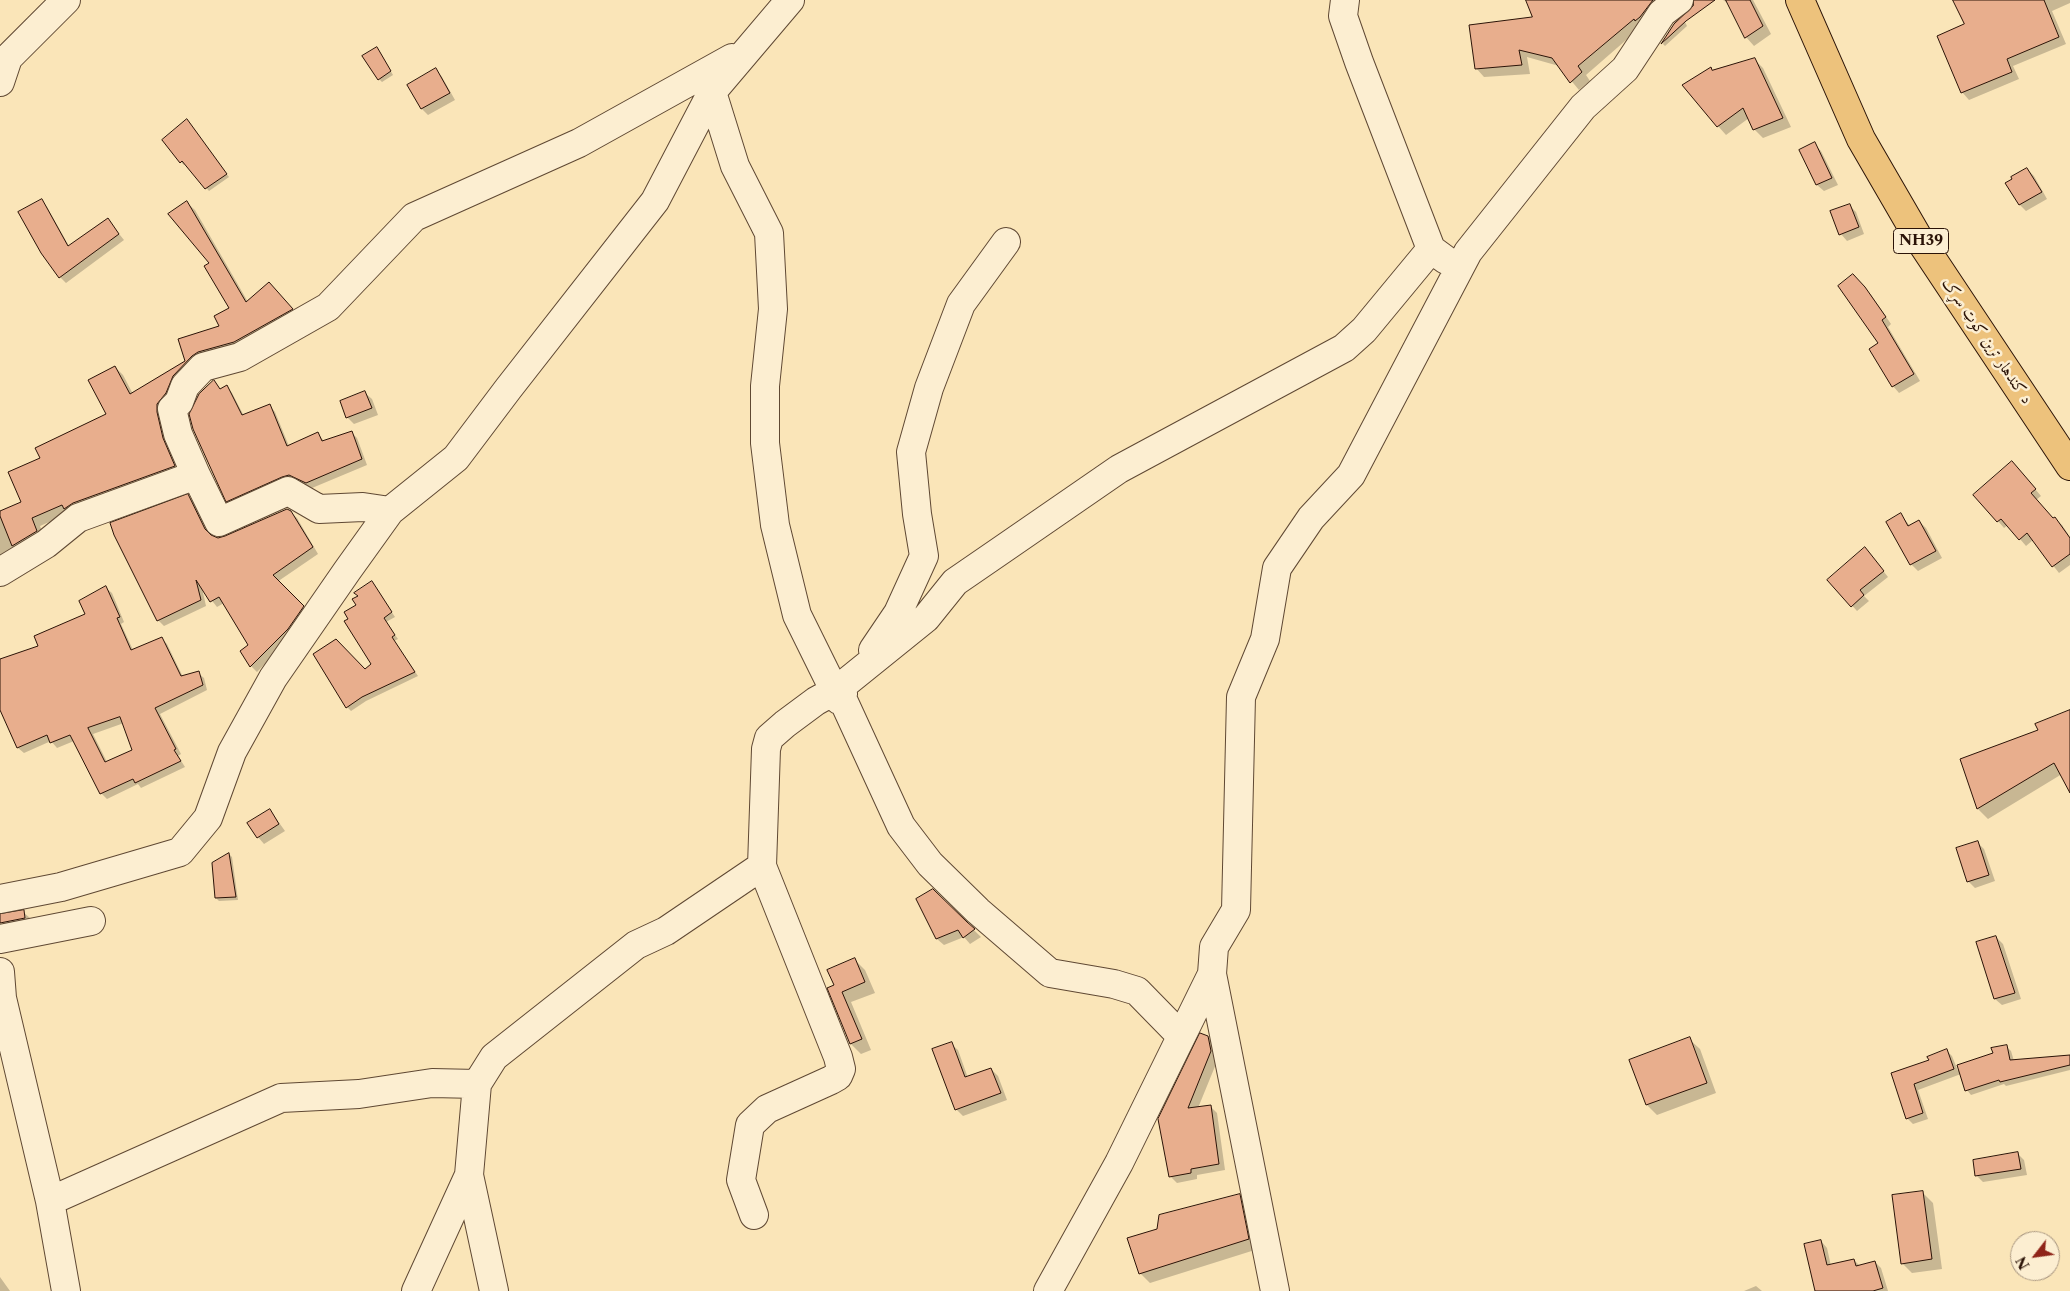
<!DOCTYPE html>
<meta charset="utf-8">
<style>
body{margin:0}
#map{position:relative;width:2070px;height:1291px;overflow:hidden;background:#fae5b8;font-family:"Libre Caslon Text",serif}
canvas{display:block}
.north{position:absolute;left:2010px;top:1231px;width:50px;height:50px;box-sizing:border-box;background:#fceed1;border:1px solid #a89680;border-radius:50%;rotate:240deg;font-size:14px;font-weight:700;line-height:20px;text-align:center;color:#2b1307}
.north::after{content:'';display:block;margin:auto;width:18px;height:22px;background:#8f2418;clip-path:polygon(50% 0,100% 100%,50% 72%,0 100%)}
</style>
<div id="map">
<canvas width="2070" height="1291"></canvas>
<div class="north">N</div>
</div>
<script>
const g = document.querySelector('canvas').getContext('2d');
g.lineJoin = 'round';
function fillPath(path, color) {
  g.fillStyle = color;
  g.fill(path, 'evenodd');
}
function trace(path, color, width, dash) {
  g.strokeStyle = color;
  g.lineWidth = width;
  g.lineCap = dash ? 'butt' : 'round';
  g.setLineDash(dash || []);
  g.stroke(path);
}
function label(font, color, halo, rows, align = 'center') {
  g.font = font + ' "Libre Caslon Text",Amiri,serif';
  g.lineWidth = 5;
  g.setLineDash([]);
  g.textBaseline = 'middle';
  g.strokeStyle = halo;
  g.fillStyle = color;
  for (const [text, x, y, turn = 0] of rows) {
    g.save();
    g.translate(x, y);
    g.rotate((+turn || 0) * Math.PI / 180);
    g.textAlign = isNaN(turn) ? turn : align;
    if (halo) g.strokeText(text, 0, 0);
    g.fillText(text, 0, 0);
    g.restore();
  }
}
const shadow = new Path2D(`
 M1527,0H1672L1586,75L1590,81L1579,90L1559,66L1527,57L1530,74L1484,77L1476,68L1534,18Z
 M1723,0H1753L1771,34L1754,46L1746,37L1729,4Z
 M1954,0H2070V3L2052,11L2066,44L2013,66L2019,79L1969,100L1962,92L1966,25Z
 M1685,22L1687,26L1665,46L1663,44L1675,25Z
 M380,52L393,75L382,82L379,79Z
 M1754,59L1763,68L1791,127L1763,138L1754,129L1749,118L1726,135L1718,126L1713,71Z
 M436,70L442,77L455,100L428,115L422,109Z
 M190,124L229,177L209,191L185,164L184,165L181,162Z
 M1814,144L1821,151L1838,185L1824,191L1817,185L1800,151Z
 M2027,169L2034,176L2047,199L2026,211L2020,205Z
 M41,201L47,207L69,246L108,220L124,240L66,283L60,277Z
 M186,202L195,210L248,302L277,292L300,318L242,350L165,413L182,474L70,513L40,526L45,539L0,568V512L23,503L42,459L108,415L115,367L123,375L133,394L187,361L180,339L221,327L230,308Z
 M1849,205L1856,212L1864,234L1847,241L1841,234Z
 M1860,282L1871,295L1891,324L1888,327L1920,381L1899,393L1893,386Z
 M214,382L221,390L227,387L232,393L244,416L270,406L275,412L289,446L318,434L325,442L351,432L357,438L367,465L312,488L296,481L233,507L227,501Z
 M365,393L372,399L378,415L354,424L347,417Z
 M2019,470L2041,496L2036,500L2053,520L2055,519L2062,525L2070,537V565L2059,573L2033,540L2026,546L2008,525L2004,528L1998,521Z
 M188,496L194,502L211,537L217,539L226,537L290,512L297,518L318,554L277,582L309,613L293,635L257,672L251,666L250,646L224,603L217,607L202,588L206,606L164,626L158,620Z
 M1901,515L1910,526L1919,521L1926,528L1942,558L1918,571L1911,564Z
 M1870,554L1888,577L1864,596L1869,601L1857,611L1829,580Z
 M375,587L395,617L386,622L398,639L394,641L418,676L366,701L351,711L347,707L365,670L373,664L349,619L358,606Z
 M106,588L112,593L124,622L121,624L133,650L162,639L167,644L183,677L198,673L204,678L207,690L160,714L181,754L178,756L185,767L141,788L138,784L107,799L101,793L74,741L57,748L51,741L24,753L18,748L0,708V660L40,647L87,615ZM124,723L134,750L107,762L93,734Z
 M2070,711V782L2062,774L1988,819L1978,809L1962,760L2039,731Z
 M270,810L285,831L264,844L258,837Z
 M1977,842L1984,849L1995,881L1975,888L1968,881Z
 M229,854L232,857L238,900L219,901L216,898Z
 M933,890L981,937L970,944L964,937L944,945L937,939L918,899Z
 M23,912L30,918L31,925L8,929L2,922Z
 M1996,937L2003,944L2021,999L2002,1005L1995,999L1978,943Z
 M855,960L865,970L875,993L851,1002L871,1050L861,1054L851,1044L829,989L836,986Z
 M1208,1037L1215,1044L1218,1059L1198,1108L1210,1106L1217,1113L1225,1170L1197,1175V1179L1177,1183L1170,1176L1160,1119Z
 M1689,1039L1700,1049L1716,1093L1657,1115L1647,1105L1631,1060Z
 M951,1044L958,1050L968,1078L991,1069L998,1076L1007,1100L963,1116L956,1109Z
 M2006,1046L2011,1051L2014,1061L2070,1056V1070L2006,1086L2004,1084L1971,1095L1967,1090L1961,1074L1918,1090L1928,1119L1913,1124L1907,1118L1893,1073L1930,1061L1947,1051L1952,1056L1958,1071Z
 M2017,1153L2024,1160L2027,1175L1983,1182L1977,1176Z
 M1923,1193L1933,1203L1942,1269L1912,1273L1902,1263Z
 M1239,1195L1250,1206L1258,1249L1150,1283L1140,1273L1158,1230Z
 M1821,1241L1827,1248L1831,1266L1854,1260L1860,1266L1875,1262L1881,1268L1888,1291H1818Z
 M0,1277L10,1291H0Z
 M1756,1286L1762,1291H1744Z`);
const building = new Path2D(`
 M1526,0H1653L1640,17L1635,21L1634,19L1578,66L1582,72L1570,83L1552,58L1519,50L1522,65L1475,69L1469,25L1532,17Z
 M1694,0H1715L1686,21L1661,44L1674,24L1693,6Z
 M1726,0H1750L1763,26L1745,38Z
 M1953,0H2044L2059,37L2007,59L2012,72L1961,93L1937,36L1964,24Z
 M377,47L391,71L378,80L362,56Z
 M1755,58L1783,118L1753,130L1743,108L1717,127L1682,85L1711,67L1712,70Z
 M436,68L450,93L421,109L407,85Z
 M187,119L227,174L205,189L182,161L180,163L162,140Z
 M1815,142L1832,178L1816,185L1799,150Z
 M2027,168L2042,192L2019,205L2005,183L2012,179L2011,177Z
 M42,199L68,246L108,218L119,234L59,278L41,253L18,212Z
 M187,201L246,302L269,282L293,309L234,342L198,352L192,356L173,376L166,393L157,404V412L163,438L175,466L73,503L64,509L62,505L32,518L37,531L12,546L0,516V511L21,502L8,472L40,458L35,448L106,414L88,380L115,366L130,394L185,361L178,339L219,326L214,316L229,308L204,266L209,263L168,214Z
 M1850,204L1859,227L1839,235L1830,211Z
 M1853,274L1865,287L1886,317L1882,320L1914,374L1892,387L1869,349L1878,343L1838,286Z
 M214,380L220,389L227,385L242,415L270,404L287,446L318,432L322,441L352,431L362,459L306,483L289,475L282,477L226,502L193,429L189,414L199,394Z
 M365,391L372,408L346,418L340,401Z
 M2012,461L2036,489L2031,493L2053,518L2055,517L2070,538V554L2052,567L2027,533L2019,540L2001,519L1997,522L1973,495Z
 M188,494L205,529L211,535L218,538L225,536L287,509L291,511L313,547L273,575L304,606L288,629L250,667L240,651L248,645L219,597L210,602L196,580L201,600L157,621L114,535L110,523Z
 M1901,513L1908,526L1919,520L1936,551L1910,565L1886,522Z
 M1865,547L1884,571L1860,590L1864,595L1851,607L1827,580Z
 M372,581L392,612L384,618L395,635L392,637L415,672L362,697L346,708L313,654L336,639L365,669L371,664L344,621L348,619L344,612L356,605L352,599L358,596L354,593Z
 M106,586L120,617L117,618L131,650L162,637L181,676L199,671L203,685L155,708L176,749L174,750L181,761L135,783L133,779L100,794L70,735L50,743L47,735L17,748L0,710V659L38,646L34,636L85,614L79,601ZM120,717L132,750L105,762L88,728Z
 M2070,710V793L2054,763L1977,809L1960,759L2038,730L2035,724Z
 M270,809L279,824L257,838L247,823Z
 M1978,841L1989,875L1967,882L1956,848Z
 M229,853L236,897L215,898L212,863Z
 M933,889L967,922L975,929L963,938L958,930L936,939L916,899Z
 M24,910L25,918L0,923V914Z
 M1996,936L2015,993L1994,999L1976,942Z
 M855,958L865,982L842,992L862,1039L850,1044L827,988L834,985L827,970Z
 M1200,1033L1208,1036L1211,1051L1188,1108L1211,1105L1219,1164L1191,1169V1173L1169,1177L1158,1119Z
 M1690,1037L1707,1083L1646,1105L1629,1060Z
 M952,1042L965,1077L991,1068L1001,1093L955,1110L932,1049Z
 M2007,1045L2010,1060L2070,1055V1065L2000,1082L1999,1080L1965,1091L1957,1065L1993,1053L1991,1048Z
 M1947,1049L1954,1069L1914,1084L1923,1113L1906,1119L1891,1073L1929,1060L1927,1057Z
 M2018,1152L2021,1169L1975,1176L1973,1160Z
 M1923,1191L1932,1259L1901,1264L1892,1195Z
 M1240,1194L1249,1239L1139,1274L1127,1238L1157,1229L1159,1215Z
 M1821,1240L1827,1265L1854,1259L1856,1266L1875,1261L1883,1288L1873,1291H1815L1804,1244Z`);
const minor = new Path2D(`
 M1345,0L1343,16L1359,62L1431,249L1446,260
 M0,82L8,58L66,0
 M712,92L735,166L769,233L773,309L765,386V443L775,525L797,615L839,700L843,694
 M196,475L178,434L172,409L179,402L185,386L203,367L240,357L328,307L414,217L579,143L732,58
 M0,572L46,544L78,518L196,475L219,522L288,491L319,509L363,507L390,511
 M873,650L898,613L924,556L917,514L911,452L929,388L961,304L1006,242
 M838,689L901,826L930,864L978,911L1050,973L1114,984L1137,991L1181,1036
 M0,899L61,887L180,852L208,818L232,752L273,678L347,571L390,511L456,458L508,389L655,201L712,92L790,0
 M0,939L91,921
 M0,972L2,998L50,1201L66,1291
 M1212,974L1275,1291
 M469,1175L494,1291
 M50,1201L281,1098L359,1094L432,1083L477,1084
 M754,1215L741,1180L750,1125L767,1109L831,1080L838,1076L841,1069L838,1057L762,866L766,749L769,738L785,724L816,701L838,689L926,618L955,582L1003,549L1119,469L1344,348L1364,330L1431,249
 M416,1291L469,1175L477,1084L494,1057L636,945L666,931L762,866
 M1048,1291L1119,1163L1212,974L1214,947L1236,910L1241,697L1265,639L1277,568L1311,518L1351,475L1468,252L1583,107L1625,69L1662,13L1679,0`);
const major = new Path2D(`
 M1800,0L1861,139L1919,239L2070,466`);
const shields = [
 [1921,241,55]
];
const shieldNames = [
 ["NH39",1921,241]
];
const streetNames = [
 ["د کندهار ترين کوټ سړک",1987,341,56]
];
fillPath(shadow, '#0003');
fillPath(building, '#e8ae8d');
trace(building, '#2b1307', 1);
trace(minor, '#5f4833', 30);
trace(major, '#2b1307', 30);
trace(minor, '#fceed1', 28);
trace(major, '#edc27c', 28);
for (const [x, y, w] of shields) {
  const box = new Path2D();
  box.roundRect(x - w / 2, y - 12.5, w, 25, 4);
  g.fillStyle = '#fceed1';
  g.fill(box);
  trace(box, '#2b1307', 1);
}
label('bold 15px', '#2b1307', null, shieldNames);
label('16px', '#2b1307', '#fceed1', streetNames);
</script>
